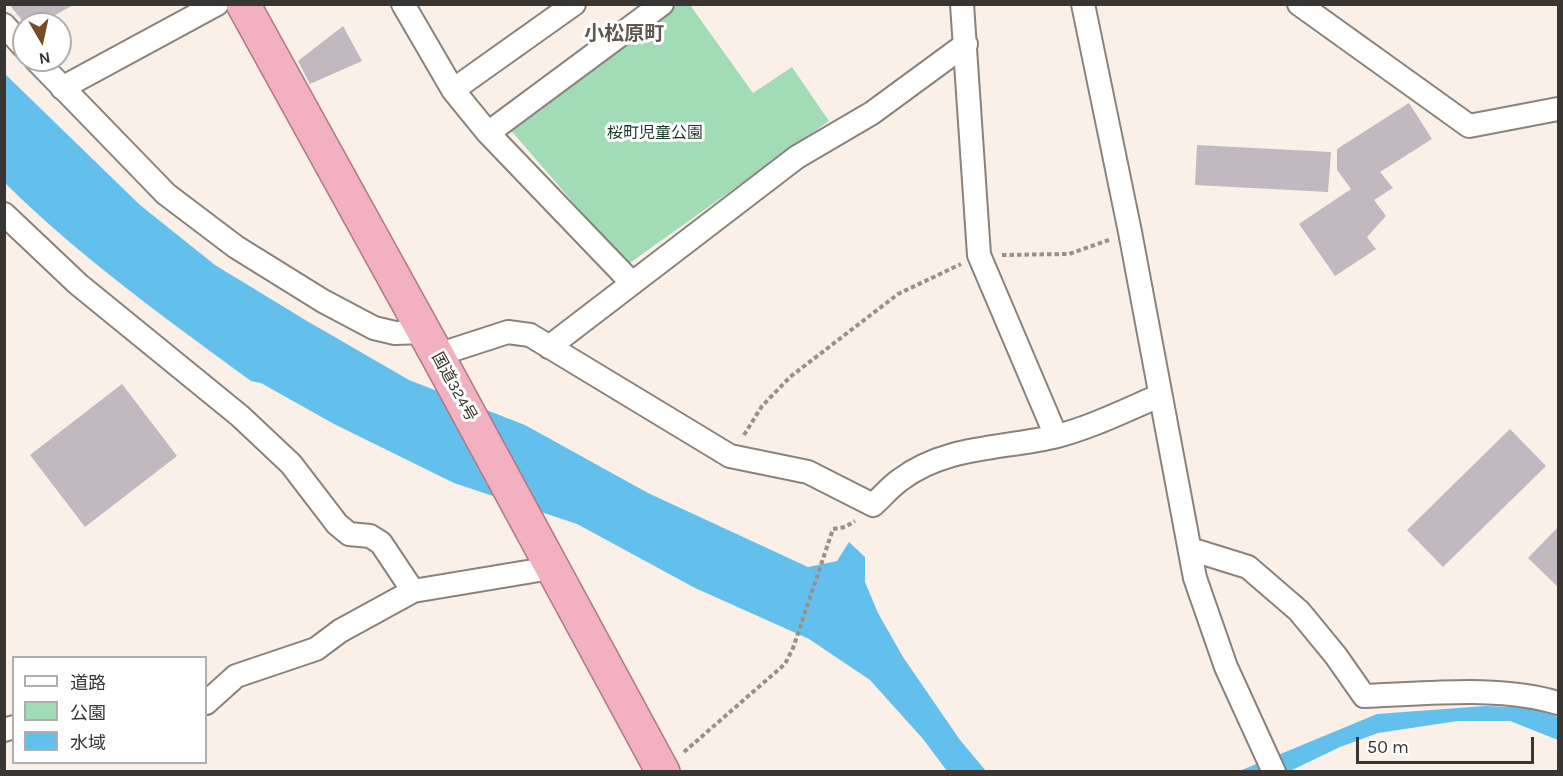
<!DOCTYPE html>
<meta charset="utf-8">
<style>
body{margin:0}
#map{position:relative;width:1563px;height:776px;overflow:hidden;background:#faf0e8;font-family:Karla,"Noto Sans JP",sans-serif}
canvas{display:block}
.frame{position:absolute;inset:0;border:6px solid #393532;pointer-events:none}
.legend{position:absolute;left:12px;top:656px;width:195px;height:108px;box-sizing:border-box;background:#fff;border:2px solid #b0aead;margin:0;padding:8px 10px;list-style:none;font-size:18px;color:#393532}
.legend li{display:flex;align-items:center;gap:12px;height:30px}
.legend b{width:30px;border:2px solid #b0aead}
.north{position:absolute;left:12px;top:12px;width:60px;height:60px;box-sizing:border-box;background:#fff;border:2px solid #b0aead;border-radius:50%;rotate:171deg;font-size:16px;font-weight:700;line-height:24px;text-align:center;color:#393532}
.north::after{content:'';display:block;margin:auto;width:21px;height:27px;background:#734c29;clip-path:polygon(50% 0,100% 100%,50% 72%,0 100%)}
.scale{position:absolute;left:1356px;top:737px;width:178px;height:27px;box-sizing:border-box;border:3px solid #393532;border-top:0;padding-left:8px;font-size:18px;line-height:21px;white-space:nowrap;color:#393532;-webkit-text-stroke:4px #fff;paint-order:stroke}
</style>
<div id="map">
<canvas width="1563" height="776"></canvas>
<div class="frame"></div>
<ul class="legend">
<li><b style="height:8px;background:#fff"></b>道路</li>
<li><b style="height:16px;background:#a2dcb6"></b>公園</li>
<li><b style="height:16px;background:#63c0ed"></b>水域</li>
</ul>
<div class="north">N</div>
<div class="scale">50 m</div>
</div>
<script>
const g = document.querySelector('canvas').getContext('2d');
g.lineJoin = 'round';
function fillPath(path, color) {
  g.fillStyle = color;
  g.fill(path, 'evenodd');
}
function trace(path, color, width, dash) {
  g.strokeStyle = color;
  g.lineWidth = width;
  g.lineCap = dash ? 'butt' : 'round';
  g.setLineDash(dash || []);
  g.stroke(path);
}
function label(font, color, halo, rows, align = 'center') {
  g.font = font + ' Karla,"Noto Sans JP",sans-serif';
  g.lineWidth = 6;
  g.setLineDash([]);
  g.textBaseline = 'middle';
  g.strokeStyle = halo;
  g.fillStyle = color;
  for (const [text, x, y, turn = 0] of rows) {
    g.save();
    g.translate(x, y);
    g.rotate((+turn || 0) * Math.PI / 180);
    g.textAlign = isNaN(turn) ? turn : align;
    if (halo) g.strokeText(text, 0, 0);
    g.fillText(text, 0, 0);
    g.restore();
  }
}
const green = new Path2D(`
 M676,4L690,5L753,93L792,67L829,121L627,265L508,127Z`);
const water = new Path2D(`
 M4,73L140,205L215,265L307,321L409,380L525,425L648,493L808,567L837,561L849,542L865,557V582L878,613L903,657L960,740L986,771H947L923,739L870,680L809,639L695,588L577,524L454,483L334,424L261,383L251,381C165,318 81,258 5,183Z
 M1485,706L1535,708L1558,717V740L1510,721H1458L1378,733L1340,747L1290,771L1237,772L1377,714Z`);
const building = new Path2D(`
 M9,4H75L39,24H25Z
 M343,26L362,61L310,84L298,61Z
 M1409,103L1432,139L1380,172L1393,188L1374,200L1386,216L1367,237L1376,249L1335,276L1299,224L1351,189L1337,170V149Z
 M1197,145L1331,152L1328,192L1195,185Z
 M122,384L177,456L85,527L30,455Z
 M1510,429L1546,466L1443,567L1407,530Z
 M1558,527V587L1528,558Z`);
const path = new Path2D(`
 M1002,255L1069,254L1109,240
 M744,435L762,406L790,377L898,294L961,264
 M684,752L785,664L793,648L833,529L845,527L855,521`);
const minor = new Path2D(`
 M403,4L453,90L488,133L632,283
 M962,4L979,255L1056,436
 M1083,4L1130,232L1195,578L1226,667L1274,772
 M1299,4L1469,126L1558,109
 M4,25L24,47
 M36,60L166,194L236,247L323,301L374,328L395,333L424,332
 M62,88L217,4
 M453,90L574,4
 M488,133L662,4
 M4,214L78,284L240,416L291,464L337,524L349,534L370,536L381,543L413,591
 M549,347L797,157L872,113L966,44
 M437,355L508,332L530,335L730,456L808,472L873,505C882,497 890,487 900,480C946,445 1004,449 1057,436C1092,427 1126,410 1159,396
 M1190,549L1248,567L1299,611L1336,656L1364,696C1426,694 1500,685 1558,703
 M206,703L236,676L316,649L340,631L413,591L551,568
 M4,730L14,727`);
const trunk = new Path2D(`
 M243,4L437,355L663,772`);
const parkNames = [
 ["桜町児童公園",655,133]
];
const streetNames = [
 ["国道324号",454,387,61]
];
const quarterNames = [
 ["小松原町",624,34]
];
fillPath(green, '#a2dcb6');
fillPath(water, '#63c0ed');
fillPath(building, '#c2b8c0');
trace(minor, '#8a827b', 26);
trace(trunk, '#af7984', 36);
trace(path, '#97908b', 4, [4.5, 3]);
trace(minor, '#fff', 22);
trace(trunk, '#f2b0c0', 33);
label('16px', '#183b26', '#fff', parkNames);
label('16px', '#393532', '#fff', streetNames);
label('bold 20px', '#5e5650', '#fff', quarterNames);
</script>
